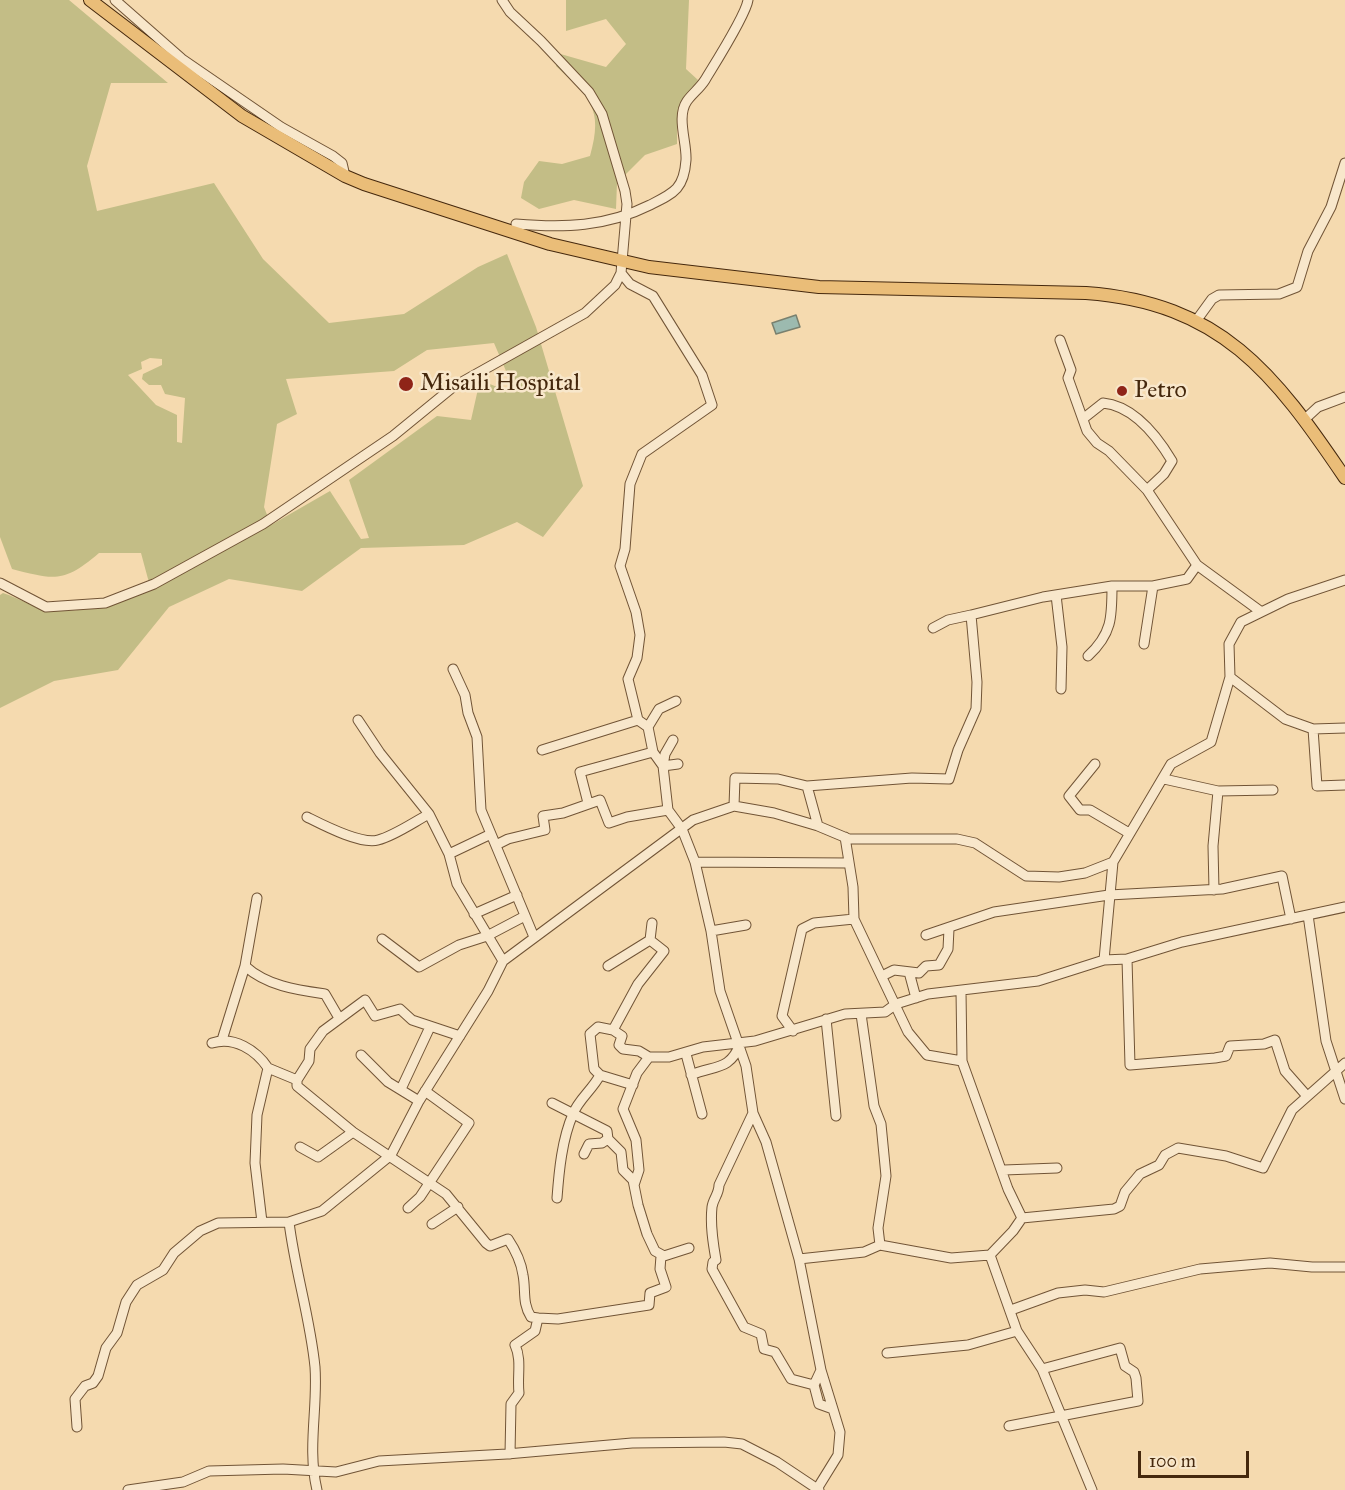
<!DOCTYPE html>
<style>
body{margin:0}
#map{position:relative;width:1345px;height:1490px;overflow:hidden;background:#f5daaf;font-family:"IM FELL Great Primer",serif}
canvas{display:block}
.scale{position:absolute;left:1138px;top:1451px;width:111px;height:27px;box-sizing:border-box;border:3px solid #45280d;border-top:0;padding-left:8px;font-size:18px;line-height:21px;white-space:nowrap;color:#45280d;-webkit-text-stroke:4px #f8e7cb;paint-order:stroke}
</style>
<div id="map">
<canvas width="1345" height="1490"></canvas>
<div class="scale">100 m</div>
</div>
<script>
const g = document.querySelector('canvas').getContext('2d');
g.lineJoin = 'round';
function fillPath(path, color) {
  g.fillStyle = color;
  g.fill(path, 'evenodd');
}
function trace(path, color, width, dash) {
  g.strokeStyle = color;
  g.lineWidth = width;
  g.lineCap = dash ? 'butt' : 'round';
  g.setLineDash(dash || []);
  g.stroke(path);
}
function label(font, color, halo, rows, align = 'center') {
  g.font = font + ' "IM FELL Great Primer",serif';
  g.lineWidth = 5;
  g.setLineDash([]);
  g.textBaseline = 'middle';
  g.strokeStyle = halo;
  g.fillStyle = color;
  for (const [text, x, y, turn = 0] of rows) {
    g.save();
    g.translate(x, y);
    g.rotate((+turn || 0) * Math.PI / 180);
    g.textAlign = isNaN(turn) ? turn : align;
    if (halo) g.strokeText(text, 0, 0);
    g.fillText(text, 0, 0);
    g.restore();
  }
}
const green = new Path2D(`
 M0,0H69L168,83H111L87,166L97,211L214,183L263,259L329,323L404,314L478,267L507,254L536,327L583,486L543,537L517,522L464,545L361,548L302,591L229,579L169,607L118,670L54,681L0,708V595L3,593C18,598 35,608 51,610C84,614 121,602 151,590L141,553H99C64,583 55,580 12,569L0,537ZM494,343L512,385L507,391L480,380L471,420L437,416L349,480L369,538L361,539L330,491L271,525L264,507L277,424L297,414L286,379L394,371L427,350ZM150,358L162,359V365L143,374L142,379L149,385H161L165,394L185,398L182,443L177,442V415L156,405L128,375L142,369L141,362Z
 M566,0H689L686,69L698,80L677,113V144L645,155L617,183L616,209L574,200L539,209L521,198L524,182L539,161L562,164L590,156C604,107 589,98 556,66L557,53L606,67L626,44L606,19L566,31Z`);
const water = new Path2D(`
 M796,315L800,327L776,334L772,323Z`);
const minor = new Path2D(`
 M115,0L182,59L281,127L333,156L342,163L345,176
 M516,224C564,228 606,227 650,205C674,193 684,189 686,160C687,142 676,117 687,101C692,94 700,88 705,80C714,65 746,15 748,0
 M621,273L630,284L653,296L702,375L712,405L642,454L630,484L625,549L620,566L636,612L640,635L637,658L628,679L638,720L648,727L653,752L663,766L668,810L682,829L695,862L711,931L720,991L746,1066L753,1113L719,1185C719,1194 713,1199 712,1207C710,1225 713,1243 716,1260L713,1262L712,1269L744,1327L761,1334L764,1349L775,1352L791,1379L814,1385L819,1404L833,1409L840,1432L838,1455L817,1489
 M1196,321L1212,299L1219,295L1279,294L1297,287L1308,251L1331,207L1345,163
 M1060,340L1071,370L1068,378L1087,431L1097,443L1109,451L1147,490L1197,565L1260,611
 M1084,418L1103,403C1134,406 1157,436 1172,461L1164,474L1147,490
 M1305,419L1318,407L1345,397
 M0,583L46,607L105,603L154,584L263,524L393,436L453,387L585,313L615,285L621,273L627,204L625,191L602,114L589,92L541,41L510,12L502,0
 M1056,595L1062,647L1061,689
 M933,628L948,620L971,615
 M1144,644L1153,586
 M1088,656C1112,634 1112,617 1112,586
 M453,669L465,695L468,713L477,737L481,810L534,937
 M1230,677L1285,719L1313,729L1345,728
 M358,720L380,753L429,814L449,854L457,884L503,961
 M648,727L659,709L676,701
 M1313,729L1317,786L1345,785
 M673,740L665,754L663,766L678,764
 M542,750L638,720
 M1095,764L1069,796L1080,810H1090L1129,833
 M1164,779L1218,791L1273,790
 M807,786L912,778L949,779L958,750L976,709L977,682L971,615L1043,597L1112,586H1153L1187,579L1197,565
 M588,803L580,772L653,752
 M734,806L735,778L778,779L807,786L818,826
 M307,817C323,825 361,845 378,840C394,836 414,822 429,814
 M845,837L853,887L854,919L908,1032L927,1055L962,1061L1008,1189L1022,1218L1013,1231L990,1255L1017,1331L1042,1369L1092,1490
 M496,845L508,839L545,830L543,816L563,813L600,800L609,823L627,817L668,810
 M449,854L491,834
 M695,862L848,863
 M1214,890L1213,846L1218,791
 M257,898L245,966C267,986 297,990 325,994L339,1018
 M474,914L517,895
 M1308,915L1326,1041L1345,1099
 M711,931L746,925
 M926,935L994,912L1109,895L1222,889L1282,876L1291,919
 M382,939L419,967L459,945L487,936L525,916
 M1127,959L1130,1065L1215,1058L1226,1056L1230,1046L1264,1044L1275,1040L1285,1071L1307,1096
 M1104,960L1113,862
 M608,966L650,940
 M909,972L916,998
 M882,976L894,970L919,973L926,966L939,965L948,949L949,929
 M961,991L962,1061
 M861,1014L874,1106L881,1124L886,1176L878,1228L880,1245
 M826,1019L836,1116
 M613,1030L622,1036L619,1045L623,1049L639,1051L649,1057
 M793,1031L782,1016L802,929L814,923L854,919
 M222,1040L245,966
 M212,1043C234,1036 256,1050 268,1068L257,1115L255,1163L262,1222
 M686,1054L702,1114
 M361,1055L388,1082L419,1101
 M268,1068L297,1080L309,1061L310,1049L323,1031L365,1000L375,1016L400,1009L412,1020L460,1036
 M600,1075L633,1085
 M691,1075C714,1065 730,1071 740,1044
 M297,1080V1086L353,1132L446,1194L486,1243L490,1246L508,1239C516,1251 521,1261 523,1275C526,1291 522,1303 531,1317L538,1318L535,1331L515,1345C522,1360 517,1376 519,1393L511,1404L510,1454
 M401,1089L430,1027
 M552,1103L607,1131L608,1139
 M753,1113L766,1142L799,1259L864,1252L880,1245L951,1258L990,1255
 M300,1147L318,1157L353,1132
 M584,1154L589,1144L602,1143L608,1139L621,1152L623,1170L633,1180L634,1185
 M1004,1170L1057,1168
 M557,1198C559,1171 562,1139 573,1114C578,1100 593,1089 600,1075L594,1069L590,1034L598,1027L613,1030L638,984L664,951L650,940L652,923
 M408,1208L420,1197L469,1123L425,1091
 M1022,1218L1114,1209L1120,1206L1125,1192L1140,1174L1159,1165L1165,1155L1178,1148L1226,1156L1263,1168L1292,1110L1345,1063
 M432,1224L458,1207
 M689,1248L664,1256L655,1251L647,1234L638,1205L634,1185L639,1170L636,1140L623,1109L637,1073L649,1057H669L703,1047L755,1041L845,1014L885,1012L896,1004L928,994L1038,981L1104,960L1127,959L1182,942L1345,907
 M799,1259L821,1370L814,1385
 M1011,1310L1058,1293L1085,1290L1104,1292L1200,1269L1270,1263L1312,1267H1345
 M538,1318L558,1319L649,1305L650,1293L666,1287L660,1269L661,1256
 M887,1353L968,1345L1017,1331
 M821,1370L833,1409
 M1009,1426L1138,1401L1136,1378L1134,1372L1125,1366L1120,1348L1042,1369
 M77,1427L75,1399L85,1386L93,1383L98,1376L106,1348L117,1333L126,1302L137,1285L163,1270L174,1253L200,1231L218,1223L289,1222
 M128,1490L183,1482L209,1471L283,1469L336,1472L379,1461L507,1454L632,1443L724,1442L742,1444L777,1462L819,1490
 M317,1490C307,1448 318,1408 315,1367C310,1317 295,1271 289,1222L322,1211L391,1155L419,1101L488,991L503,961L693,820L734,806L774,813L818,826L849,839H957L975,843L1026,876L1059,877L1085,873L1113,862L1171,764L1211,742L1230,677L1229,644L1241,622L1288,599L1345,580`);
const major = new Path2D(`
 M90,0L242,116L345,176L364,184L550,244L649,267L819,287L1086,293C1221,303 1274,373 1345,478`);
const markers = [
 [406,384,8,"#8f2418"],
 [1122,391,6,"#8f2418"]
];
const poiNames = [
 ["Misaili Hospital",420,384],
 ["Petro",1134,391]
];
fillPath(green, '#c3bd86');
fillPath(water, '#9cbaaf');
trace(water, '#79806e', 1.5);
trace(minor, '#715436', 11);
trace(major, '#45280d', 14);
trace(minor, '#f8e7cb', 9);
trace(major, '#eabd78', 12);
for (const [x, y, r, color] of markers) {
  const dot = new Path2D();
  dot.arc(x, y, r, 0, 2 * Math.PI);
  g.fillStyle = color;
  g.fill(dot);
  trace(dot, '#f8e7cb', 2);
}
label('24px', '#45280d', '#f8e7cb', poiNames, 'left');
</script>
